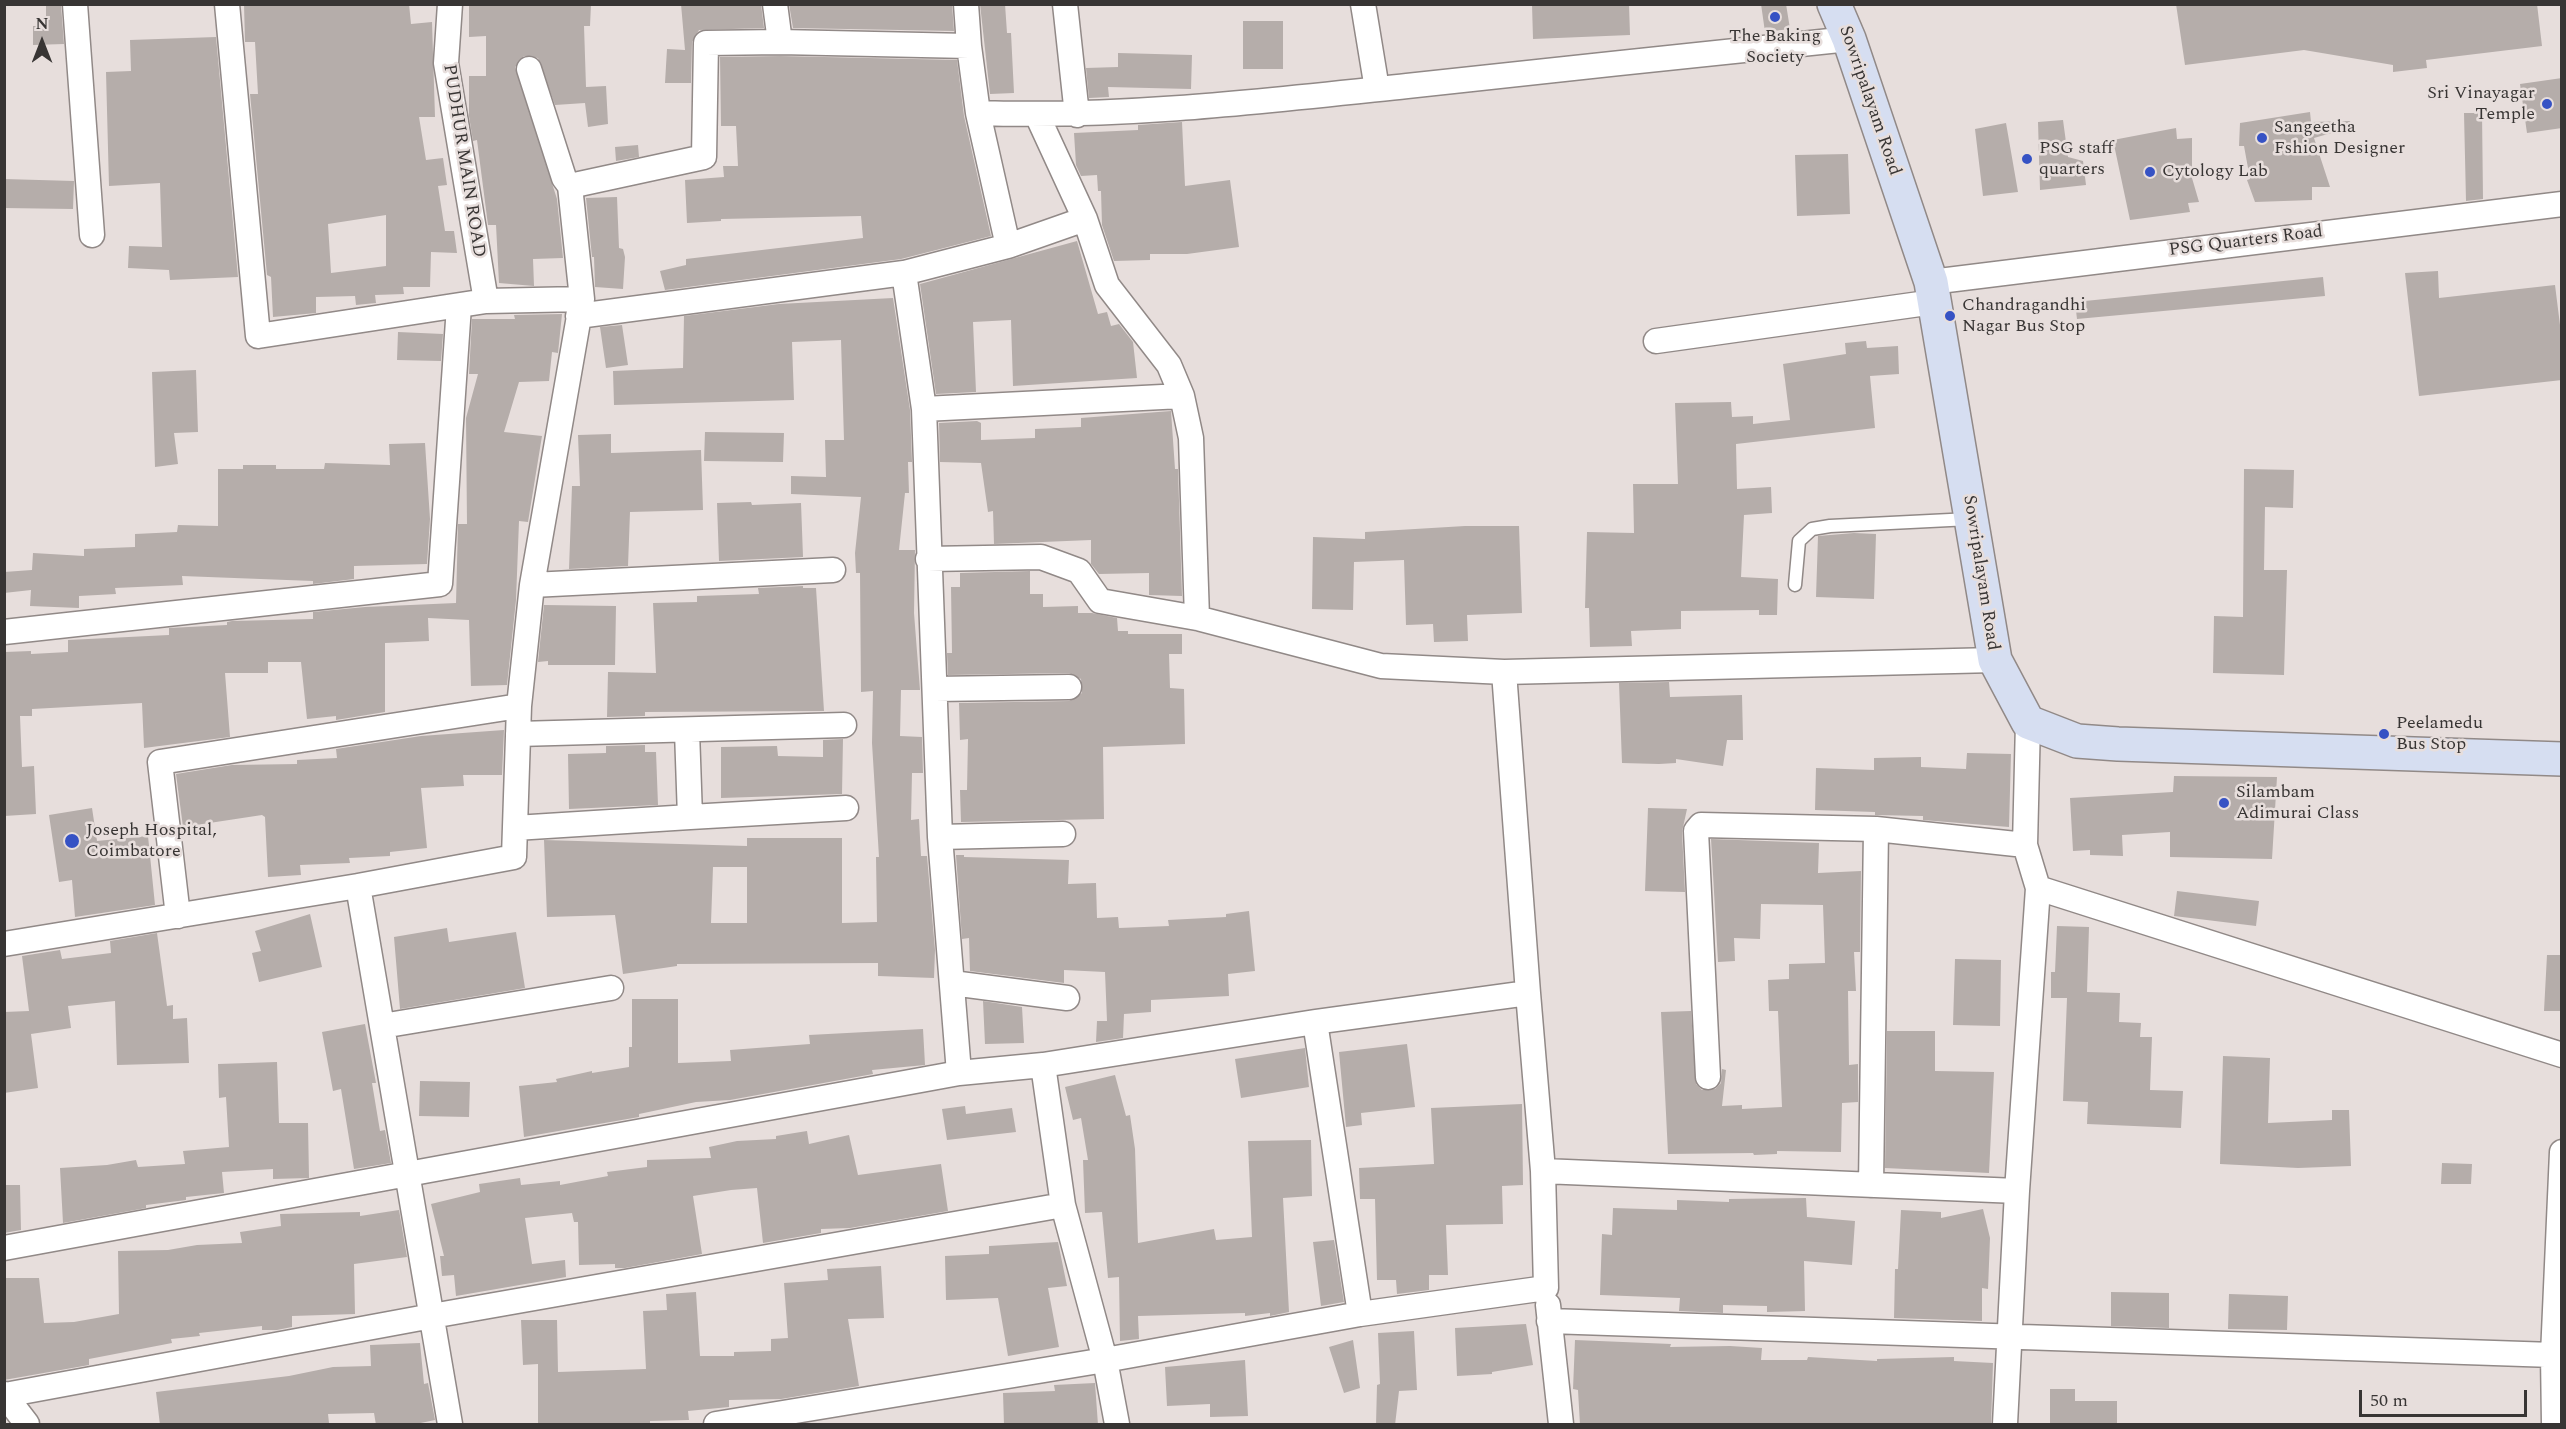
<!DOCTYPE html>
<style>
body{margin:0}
#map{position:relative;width:2566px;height:1429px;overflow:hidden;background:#e7dedc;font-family:Spectral,serif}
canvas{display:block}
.frame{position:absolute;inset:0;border:6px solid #383534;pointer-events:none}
.north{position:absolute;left:12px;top:12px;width:60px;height:60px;-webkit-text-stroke:4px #e7dedc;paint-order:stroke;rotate:0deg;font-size:16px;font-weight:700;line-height:24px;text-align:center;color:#383534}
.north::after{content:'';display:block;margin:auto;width:21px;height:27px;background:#383534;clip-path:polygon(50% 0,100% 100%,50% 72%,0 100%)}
.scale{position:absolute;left:2359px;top:1390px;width:168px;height:27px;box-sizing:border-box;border:3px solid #383534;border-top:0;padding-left:8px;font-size:18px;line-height:21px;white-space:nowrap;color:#383534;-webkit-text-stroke:4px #e7dedc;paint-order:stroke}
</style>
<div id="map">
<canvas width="2566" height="1429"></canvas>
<div class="frame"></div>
<div class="north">N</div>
<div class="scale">50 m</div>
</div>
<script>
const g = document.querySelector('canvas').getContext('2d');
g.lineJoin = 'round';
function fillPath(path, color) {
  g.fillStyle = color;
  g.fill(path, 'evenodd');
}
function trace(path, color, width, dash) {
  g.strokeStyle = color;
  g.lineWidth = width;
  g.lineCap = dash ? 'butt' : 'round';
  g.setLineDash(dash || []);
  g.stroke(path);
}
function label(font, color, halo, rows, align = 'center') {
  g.font = font + ' Spectral,serif';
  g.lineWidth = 5;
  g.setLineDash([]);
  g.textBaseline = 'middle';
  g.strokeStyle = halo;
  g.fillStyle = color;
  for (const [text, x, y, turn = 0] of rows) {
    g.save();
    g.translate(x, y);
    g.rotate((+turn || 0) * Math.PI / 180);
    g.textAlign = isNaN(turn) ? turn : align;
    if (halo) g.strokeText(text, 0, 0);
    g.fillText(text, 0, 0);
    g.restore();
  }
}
const building = new Path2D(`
 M244,4H409L411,24L432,22L435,117H419L426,160L443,158L447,185L438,186L445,231H454L457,253L431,252L430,287H403L404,294L375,295L376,303L356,305L355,296L316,297V313L273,317L271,277L267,275L250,94H258L255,42H245ZM386,215V266L331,273L328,224Z
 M469,4H591L590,26H584L586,87L606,86L608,124L588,127L585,103L555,105L538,58L524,56L515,67L557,199L563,258L533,259L534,286L499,283L496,225H488L477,140L473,141L469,116V76H486V36L469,37Z
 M681,4H761L764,28L699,30L692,42L691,83H665L667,49L685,50Z
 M789,4H952L954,31L793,28Z
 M980,4H1005L1007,33H1011L1014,93L990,94Z
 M1532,4H1629L1630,35L1533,39Z
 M1761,4H1786L1790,29L1765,32Z
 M2176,4H2537L2542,46L2426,60L2427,68L2393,72V65L2304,50L2185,65Z
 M61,5L64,44L33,45V26H46V6Z
 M1243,21H1283V69H1243Z
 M216,37L238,277L170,280L169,270L128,268L129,246L162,247L160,183L109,186L106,72L131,71L130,40Z
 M1118,53L1192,55L1191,89L1108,87L1109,97L1089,98L1086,68L1118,67Z
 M780,56L957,60L964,116L991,236L901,259L665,290L660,271L686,265V259L863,238L861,216L721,219V221L687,223L685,180L724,177L723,166H738L736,126H721L720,57Z
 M2562,78V128L2527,133L2520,84Z
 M2310,112L2311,122L2350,121L2352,127L2314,138L2330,187H2312V200L2255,202L2247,180L2250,179L2244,146H2239L2240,123Z
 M2464,113H2482L2483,199L2466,201Z
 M2063,120L2068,157L2083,161L2086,185L2040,190L2038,122Z
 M1182,122L1185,186L1230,180L1239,247L1187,254H1150V260L1114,261L1102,225L1101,191H1098L1097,175L1081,176L1076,165L1074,133L1138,130V125Z
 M2006,123L2018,192L1983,196L1975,129Z
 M2176,128L2177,139L2192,138V178L2199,202L2188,203L2190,212L2130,220L2113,140Z
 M638,145L639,157L616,161L615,147Z
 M1848,154L1850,214L1797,216L1795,155Z
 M4,179L74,181L73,209L4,208Z
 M617,197L619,248L623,249L625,257L623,289L595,287L594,257H592L586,198Z
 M1077,241L1098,314L1107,312L1111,326L1119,324L1133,342L1137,378L1013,386L1011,320L973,322L976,392L936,394L920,284Z
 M2438,271L2439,298L2555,285L2562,341V380L2419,396L2405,273Z
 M2323,277L2325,296L2077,319L2075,302Z
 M893,298L910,410L912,462H908L909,493H905L899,550H915L914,613L920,690H901L900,736L922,737L923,773H912L911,820L919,819L921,856H927L935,950L934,978L878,976V963L677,964V966L623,974L615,915L547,917L544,840L747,846V838H842V923L877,922L876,857H879L872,743L873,691L861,692L860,573H856L855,553L861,497L791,494V476L826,477L825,440H844L841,340L792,342L794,400L614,405L613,371L683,368L684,316L779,304ZM713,867H747V923H711Z
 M562,314L558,353L552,352L549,381L519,382L504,432L542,436L528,522L519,521L516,600L507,685L471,686L469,620L428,618L429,641L385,643V712L336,720V716L307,719L301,662H268V673H225L230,737L144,748L142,703L32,709V716H20L22,767L34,766L36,814L4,816L5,652L31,651V654L68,652V640L169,635V628L227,625V622L232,621L313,619V612L365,607L456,603L458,524H467L466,418L478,374H469L472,319H515L514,315Z
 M622,325L628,365L606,368L600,327Z
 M398,332L443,334L441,361L397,360Z
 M1866,341L1867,348L1898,346L1899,374L1870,376L1875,428L1736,444L1737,489L1771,487L1772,513L1744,515L1741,577L1778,579L1777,615H1759V610L1681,611V629L1631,631L1632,646L1590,647L1589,608H1585L1587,532L1634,533L1633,484H1678L1675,403L1731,402L1732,417L1753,416V424L1790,420L1783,364L1846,354L1845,343Z
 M196,370L198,432L174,433L178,464L155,467L152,372Z
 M1171,411L1175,469H1178L1182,596L1149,595V573L1099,574L1091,564V540L994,544L993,511L988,512L981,463L940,462L939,423L977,421L981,423V440L1035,438V429L1081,427V418Z
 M705,432L784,433L783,462L704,461Z
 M611,434V453L701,450L703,510L630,512L628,566L569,569L572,486H580L578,435Z
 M425,443L430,519L427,564L354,566V579L313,584V581L182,576L183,585L115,588L116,594L79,596V608L30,606L31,590L4,593V572L32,570L33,553L84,556V549L135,547V534L177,532L178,525L218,526V469H243V465H276V469H324L325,463L390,465L389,444Z
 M2244,469L2294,470L2293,508L2265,507L2264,570H2287L2284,675L2213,673L2214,616L2243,617Z
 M751,502L752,505L801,503L803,557L719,561L717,503Z
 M1465,526H1519L1522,613L1467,615L1468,641L1434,642L1433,624L1406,625L1404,560L1354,562L1353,610L1312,609L1313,537L1365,539V532Z
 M1854,533L1876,534L1874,599L1816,597L1818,536Z
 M1030,571V594H1043V607L1078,606V613H1092L1117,618L1118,631H1128V634H1182V654H1169L1170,688L1184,689L1185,744L1103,747L1104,819L961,822L960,790H967L968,739L960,740L959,703L1069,701L1082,693L1081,679L1069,673L948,675L947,653H952L951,587H960V573Z
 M803,586V588H816L824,711L645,712V716L607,717L608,672L656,673L653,603L697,602V596L759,594L758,588Z
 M544,605L616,606L615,665H548V661L538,662Z
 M1669,682L1670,697L1742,695L1743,740H1727L1723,766L1676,759V763L1659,764L1622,763L1619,683Z
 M504,730L502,775H463L464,786L421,788L427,848L390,852V856L349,858L350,863L300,865L301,875L268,877L265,817L262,815L183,827L176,774L232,765L297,764V760L337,758L336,749L421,736Z
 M843,739L842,794L721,798V747L777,746L778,756L823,757V740Z
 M645,745V752H656L658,805L569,809L568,754L606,753V746Z
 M1967,753L2011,754L2009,827L1923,820V816L1875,815V812L1815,810L1816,768L1874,770V758L1921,757V767L1966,769Z
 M2174,776L2277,777L2272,859L2170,857V832L2122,835L2123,856L2090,855V850L2073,851L2070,798L2173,792Z
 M92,808L97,841L148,836L155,905L75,917L72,880L59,882L49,815Z
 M1648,808L1687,809L1682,832L1685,892L1645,891Z
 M1711,839L1819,843L1818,873L1861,871L1860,952H1854L1856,991H1848L1849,1065L1858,1064V1102L1842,1103L1841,1152L1777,1151V1154L1754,1155L1753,1153L1668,1154L1661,1012L1691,1011L1696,1084L1702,1090L1715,1089L1721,1083L1722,1069L1726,1070L1722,1106L1742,1105V1109L1782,1107L1778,1011H1769L1768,980L1789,979V964L1825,963L1823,905L1761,904L1760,939L1734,938L1735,961L1718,962Z
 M956,855H964V857L1069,860L1068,884L1096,883L1097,918L1118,917L1119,928L1169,926L1168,920L1226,917V914L1249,911L1255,971L1228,974L1229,996L1151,1000V1012L1124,1014L1123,1038L1096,1042L1097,1021H1107L1105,972L1064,970V983L970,971L969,938L962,939Z
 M2177,891L2259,901L2256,926L2174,916Z
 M310,914L322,967L259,982L252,953L261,951L255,931Z
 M2057,926L2089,927L2087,992L2120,993L2119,1022L2141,1023L2140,1037H2152L2150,1090L2183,1091L2181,1128L2087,1124L2088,1102L2063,1101L2067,998H2051V972H2055Z
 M447,928L449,942L516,932L525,988L400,1009L394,937Z
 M157,933L167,1006L173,1005V1019L187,1018L189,1063L117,1065L115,1001L68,1006L71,1028L31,1034L38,1088L4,1093V1012L29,1011L22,956L60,950L62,959L111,953L110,941Z
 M2547,955H2562V1011H2544Z
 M1955,959L2001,960L2000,1026L1953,1025Z
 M632,999H678V1063L731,1061L730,1050L810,1044L809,1035L923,1029L925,1065L872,1070L873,1074L730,1100L696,1102L639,1114V1117L524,1137L519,1086L557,1082L556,1079L592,1071V1073L629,1067V1047H632Z
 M983,1001L1022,1007L1024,1043L985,1044Z
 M365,1024L376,1083H372L380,1131L385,1130L391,1163L354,1169L341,1089L333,1091L322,1032Z
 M1887,1031H1935V1071L1994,1072L1989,1173L1885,1168Z
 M1407,1044L1415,1107L1361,1113L1362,1125L1346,1127L1339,1052Z
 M1305,1048L1309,1087L1241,1098L1235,1059Z
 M2223,1056L2270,1058L2268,1123L2332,1120V1110H2349L2351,1166L2298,1168L2220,1164Z
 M277,1062L279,1123H308L309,1178L273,1179V1169L222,1172L224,1193L186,1197V1200L146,1205V1208L63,1223L60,1168L107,1165L136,1160L138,1167L185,1164L183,1151L229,1147L226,1097L219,1098L218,1064Z
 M1115,1075L1126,1116L1130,1115L1135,1149L1138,1243L1214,1229L1216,1240L1252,1237L1248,1141L1311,1140L1312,1196L1283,1198L1289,1312L1270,1316V1313L1245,1316V1313L1138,1316L1139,1339L1120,1341L1119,1277L1108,1278L1102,1212L1085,1213L1083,1160H1088L1081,1118L1073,1120L1065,1087Z
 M420,1081L470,1082L469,1117L419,1116Z
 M1522,1104L1523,1185L1502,1186L1503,1224L1446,1225L1448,1275H1429V1290L1397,1294L1396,1280H1377L1375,1199H1360L1359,1168L1434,1164L1431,1108Z
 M965,1106L966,1114L1012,1108L1016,1132L947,1140L942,1109Z
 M807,1131L809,1144L849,1135L858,1175L941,1164L948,1211L850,1228L821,1229V1233L763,1243L757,1188L731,1190L693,1196L702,1254L625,1268H615V1264L579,1265L578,1222H574L572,1213L525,1218L532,1264L565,1260L566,1277L456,1296L454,1275L442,1276L440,1256H444L431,1204L480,1192L479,1184L520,1178L521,1185L560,1181V1185L608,1176L607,1172L647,1167V1160L711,1158L709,1147L737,1141L776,1139V1136Z
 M2442,1163L2472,1164L2471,1184H2441Z
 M4,1185H20L21,1230L4,1233Z
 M1806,1198L1807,1217L1855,1221L1852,1265L1804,1261L1805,1311L1767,1312V1306L1723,1305V1313L1679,1311L1680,1298L1600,1295L1602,1234L1612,1235L1613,1208L1677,1210V1200L1729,1202V1199Z
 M1983,1209L1990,1238L1988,1289L1982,1288V1321L1894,1318L1895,1269H1898L1901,1210L1941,1212V1218Z
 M399,1210L407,1257L354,1264L355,1314L292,1316V1327L277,1330H262V1326L199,1333L200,1336L171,1339L172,1343L89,1359V1365L4,1380V1278H39L44,1323L74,1322L119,1314L118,1251L168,1250L197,1245L242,1243L240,1232L281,1226L280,1214L360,1212V1216Z
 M1334,1240L1344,1302L1321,1306L1313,1242Z
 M1058,1242L1067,1286L1048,1288L1059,1347L1008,1356L998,1298L946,1300L945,1256L989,1254V1246Z
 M881,1266L884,1318L848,1319L859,1386L781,1399L729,1400V1407L688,1411L689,1420L650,1421V1425H538V1364L523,1365L521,1320H557L558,1372L646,1369L643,1311L667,1310L666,1294L696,1292L700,1356H734V1352L771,1351V1339L788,1338L784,1283L828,1280L827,1269Z
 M2111,1292L2169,1293V1328L2111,1326Z
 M2229,1294L2288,1296L2287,1330L2228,1329Z
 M1526,1324L1533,1365L1492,1372V1374L1457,1376L1455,1328Z
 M1414,1331L1417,1390L1399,1391L1395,1425H1376L1377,1385L1380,1384L1378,1333Z
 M1353,1340L1360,1388L1344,1393L1329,1347Z
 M1575,1340L1671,1344L1670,1347L1730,1346L1762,1348L1761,1360H1807L1808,1357L1877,1361V1359L1954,1357V1361L1993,1363L1991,1425H1580L1578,1390L1573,1389Z
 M420,1343L424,1384L428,1383L435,1420L411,1425H376L374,1413L328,1414L329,1423L318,1425H160L156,1392L289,1376L333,1367L371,1366L370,1345Z
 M1245,1360L1248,1416L1210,1417V1404L1167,1406L1165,1367Z
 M1095,1383L1098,1425H1004L1003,1393L1055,1391L1054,1385Z
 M2050,1389H2075V1401H2117V1425H2050Z`);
const lane = new Path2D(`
 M1795,585L1799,541L1812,529L1830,526L1970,519`);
const street = new Path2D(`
 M75,4L92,235
 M227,4L258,336L486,301L446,63L450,4
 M775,4L780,42L969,46L978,113C1122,118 1265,101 1407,86C1554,70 1702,54 1849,39
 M966,4L969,46
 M1065,4L1077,115
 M1363,4L1377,89
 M529,69L564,178L570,186L582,299
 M570,186L704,157L706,43L780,42
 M1008,246L1085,219
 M904,273L1008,246L978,113
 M1931,282L2562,204
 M578,316L904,273L924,409L940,837L959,1073
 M1656,341L1934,302
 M1182,396L1191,438L1197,618
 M924,409L1182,396L1169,365L1107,285L1085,219L1037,115
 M928,559L1041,557L1079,571L1100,601L1197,618L1381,666L1504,672
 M532,585L833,570
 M4,632L440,584L459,306
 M935,689L1069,687
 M687,731L690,817L846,808
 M518,734L844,725
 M515,828L690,817
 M940,837L1063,834
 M2038,888L2562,1055
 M178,916L160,762L519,706
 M4,944L358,886
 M952,983L1067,998
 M1528,993L1504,672L1995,660
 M1315,1022L1360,1314
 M382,1026L611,988
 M1043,1065L1315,1022L1528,993L1543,1171
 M1708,1077L1696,831L1701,825L1876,829L2025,845
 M1871,1185L1876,829
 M4,1248L959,1073L1043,1065L1063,1205L1105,1360L716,1424
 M1548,1305L1561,1424
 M1549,1321L2553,1355
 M4,1394L27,1424
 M5,1395L432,1316L1063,1205
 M450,1424L358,886L514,857L519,706L532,585L582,299L486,301
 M1117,1424L1105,1360L1360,1314L1546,1288L1543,1171L2017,1191L2038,888L2025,845L2028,722
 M2005,1424L2017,1191
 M2554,1424L2553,1355L2562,1152`);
const secondary = new Path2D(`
 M1834,4L1849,39L1931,282L1995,660L2028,722L2077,741L2118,744L2562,759`);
const markers = [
 [1775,17,6,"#3652c4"],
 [2547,104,6,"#3652c4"],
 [2262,138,6,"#3652c4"],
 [2027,159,6,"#3652c4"],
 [2150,172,6,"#3652c4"],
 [1950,316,6,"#3652c4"],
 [2384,734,6,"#3652c4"],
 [2224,803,6,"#3652c4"],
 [72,841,8,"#3652c4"]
];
const poiNames = [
 ["The Baking",1775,37,"center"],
 ["Society",1775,58,"center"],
 ["Sri Vinayagar",2535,94,"right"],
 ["Temple",2535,115,"right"],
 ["Sangeetha",2274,128],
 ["Fshion Designer",2274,149],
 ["PSG staff",2039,149],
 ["quarters",2039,170],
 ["Cytology Lab",2162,172],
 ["Chandragandhi",1962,306],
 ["Nagar Bus Stop",1962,327],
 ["Peelamedu",2396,724],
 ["Bus Stop",2396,745],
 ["Silambam",2236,793],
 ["Adimurai Class",2236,814],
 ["Joseph Hospital,",86,831],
 ["Coimbatore",86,852]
];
const streetNames = [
 ["Sowripalayam Road",1869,101,71],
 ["PUDHUR MAIN ROAD",463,161,81],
 ["PSG Quarters Road",2246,242,-7],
 ["Sowripalayam Road",1980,573,81]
];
fillPath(building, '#b5adaa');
trace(lane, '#918987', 15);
trace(street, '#918987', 27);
trace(secondary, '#918987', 36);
trace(lane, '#fff', 12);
trace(street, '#fff', 24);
trace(secondary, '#d6def1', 33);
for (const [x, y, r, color] of markers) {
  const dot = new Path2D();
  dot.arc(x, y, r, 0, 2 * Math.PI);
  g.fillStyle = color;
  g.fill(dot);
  trace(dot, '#e7dedc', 2);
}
label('18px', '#383534', '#e7dedc', poiNames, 'left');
label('18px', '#383534', '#e7dedc', streetNames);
</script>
